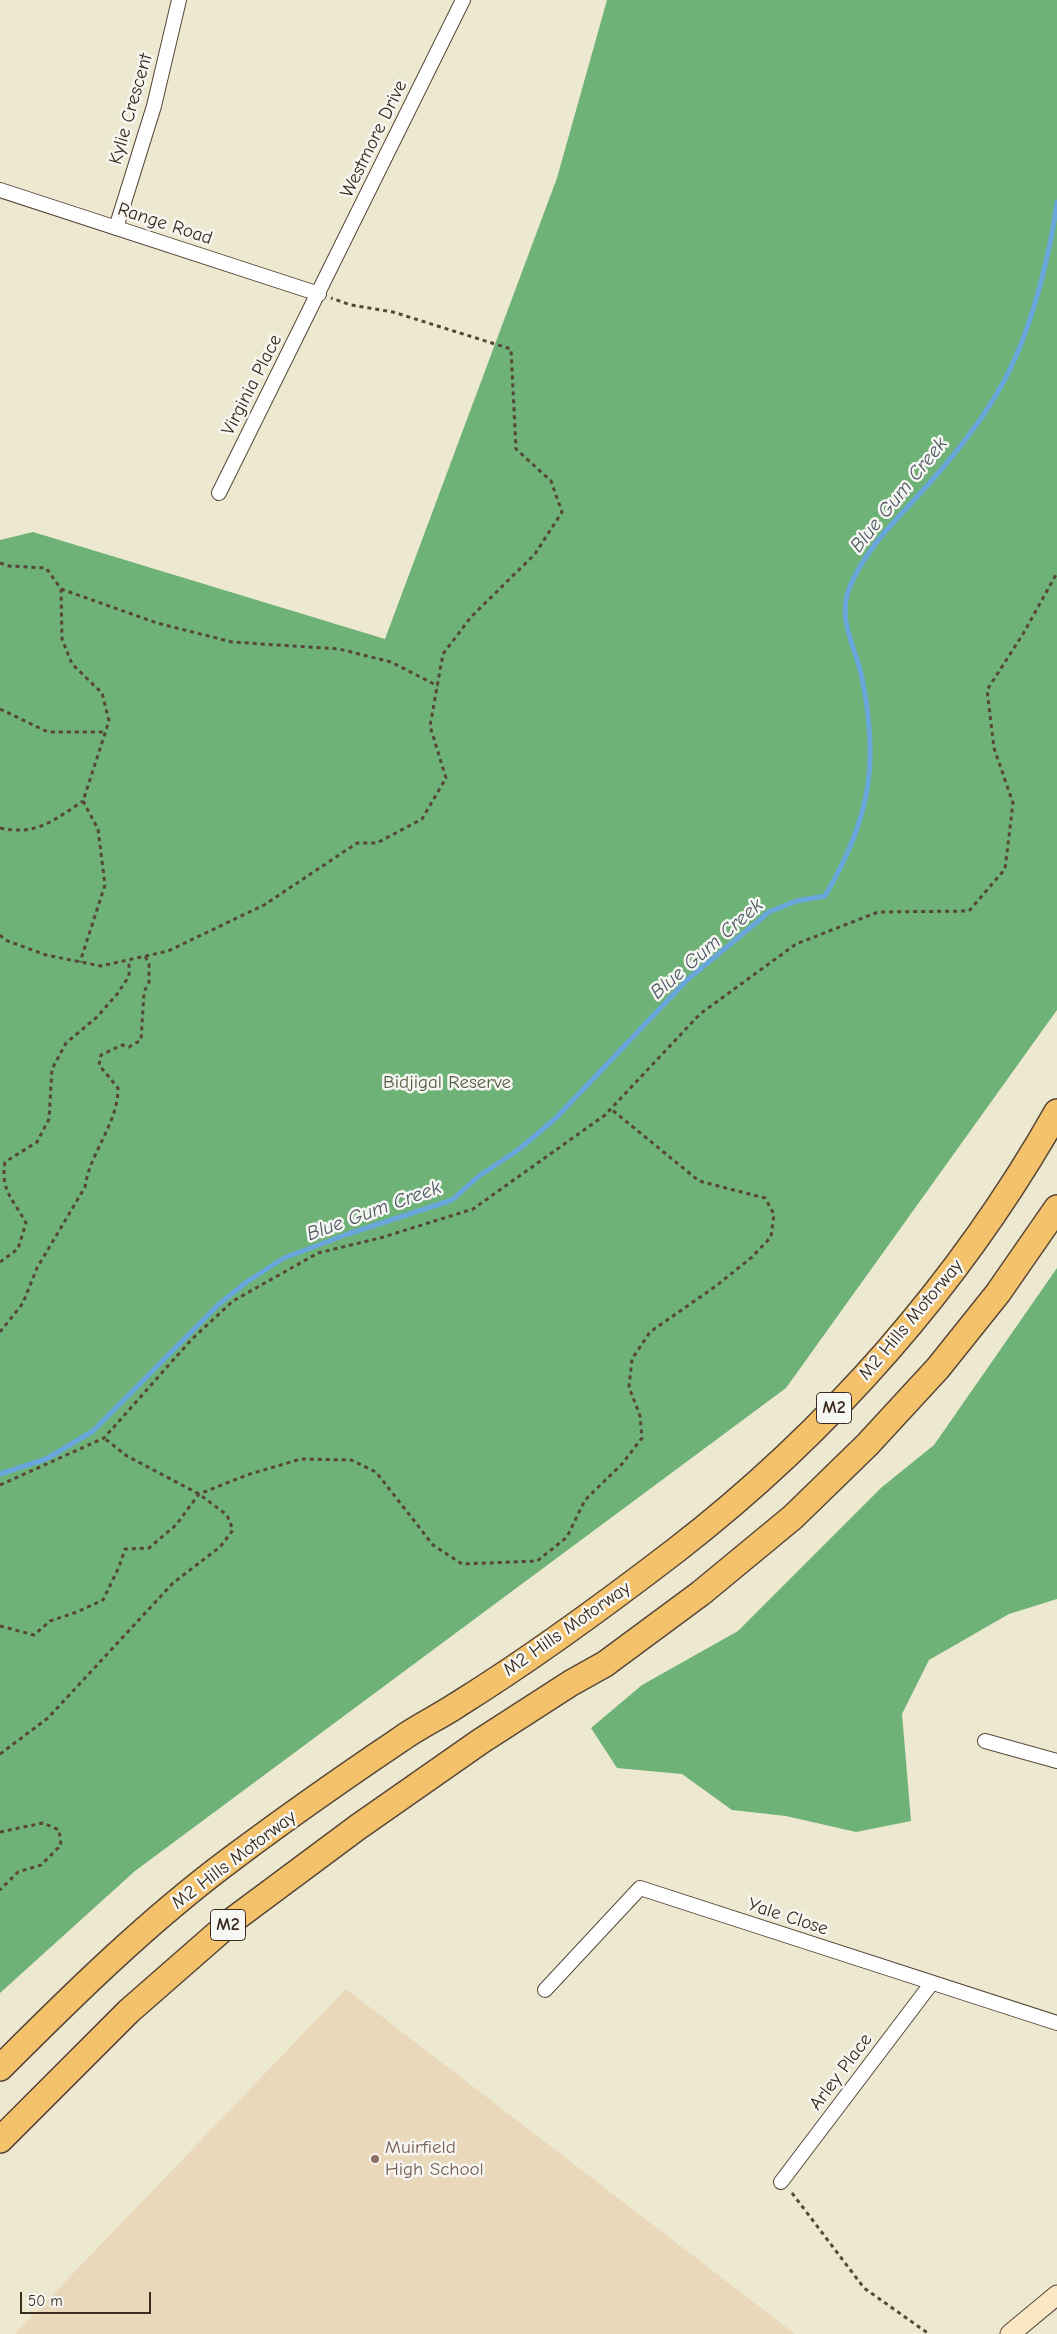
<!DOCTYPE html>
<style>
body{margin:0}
#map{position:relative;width:1057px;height:2334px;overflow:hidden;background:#ede9d1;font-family:"Comic Neue",sans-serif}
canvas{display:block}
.scale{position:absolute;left:20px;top:2292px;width:131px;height:22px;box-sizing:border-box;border:2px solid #3b2a1e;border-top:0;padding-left:6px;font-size:15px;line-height:18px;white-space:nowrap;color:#3b2a1e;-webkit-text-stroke:4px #f6f6f2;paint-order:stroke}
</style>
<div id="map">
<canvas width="1057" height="2334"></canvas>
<div class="scale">50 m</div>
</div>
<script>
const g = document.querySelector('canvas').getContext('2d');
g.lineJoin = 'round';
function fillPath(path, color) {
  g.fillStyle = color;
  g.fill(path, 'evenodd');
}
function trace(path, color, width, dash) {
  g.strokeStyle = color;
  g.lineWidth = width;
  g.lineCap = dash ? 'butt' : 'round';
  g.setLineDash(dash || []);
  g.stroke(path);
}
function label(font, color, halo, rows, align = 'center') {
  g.font = font + ' "Comic Neue",sans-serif';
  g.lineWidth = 5;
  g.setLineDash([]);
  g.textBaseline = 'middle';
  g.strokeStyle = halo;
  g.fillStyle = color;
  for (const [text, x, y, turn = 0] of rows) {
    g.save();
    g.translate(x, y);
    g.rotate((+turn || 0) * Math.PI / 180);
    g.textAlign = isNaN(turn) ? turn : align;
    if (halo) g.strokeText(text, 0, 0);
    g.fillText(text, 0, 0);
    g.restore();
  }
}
const built = new Path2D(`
 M346,1989L795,2334H15Z`);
const forest = new Path2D(`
 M607,0H1057V1010L786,1388L135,1871L0,1993V540L33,532L385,639L557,178Z
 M1057,1268V1599L1009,1614L929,1660L902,1714L911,1821L856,1832L786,1816L732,1810L682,1774L617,1768L591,1728L642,1685L738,1631L882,1487L934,1445Z`);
const stream = new Path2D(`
 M0,1474L46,1459L93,1431L219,1304L248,1281L284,1258L345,1235L452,1200L479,1176L518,1150L556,1118L687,980L769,912L796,901L825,896C869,821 880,765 862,678C856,648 837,620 849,589C866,545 903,514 933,479C962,446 991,409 1010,369C1033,322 1050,254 1057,202`);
const path = new Path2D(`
 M0,563L9,566L46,568L61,589L62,639L72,664L102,693L109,721L83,801L98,829L105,885L80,962
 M61,589L157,623L232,642L339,649L391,662L438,686
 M0,709L48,732H106
 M0,828C37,836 54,820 83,801
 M0,935L5,940L46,955L101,966L168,951L264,905L357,843H377L422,819L446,778L430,726L443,654L471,617L535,554L562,512L551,481L516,449L511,349L393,312L351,305L331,298
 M0,1262L18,1249L26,1223C13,1199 0,1190 5,1162L37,1142L49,1119L52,1069L66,1043L97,1017L118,993L129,976V960
 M0,1332L23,1303L37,1268L85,1187C90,1152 118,1124 118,1088L99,1065L101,1055L122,1045L129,1047L141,1040L144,992L149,982V964L145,956
 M0,1485L104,1438L192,1339L233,1301L318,1253L380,1238L473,1209L605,1115L700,1014L796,944L878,912L969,911L1005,869L1013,803L994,748L987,690L1023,634L1057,573
 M0,1626L34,1635L50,1621L77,1612L103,1600L119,1567L125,1549L149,1548L176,1525L199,1494L247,1475L301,1459L351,1460L376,1472L433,1545L462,1564L537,1561L567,1537L585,1500L622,1464L642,1438L640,1416L629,1387L632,1359L650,1332L716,1286L752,1257L771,1237L774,1214L765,1198L699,1181L611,1109
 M0,1754L48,1718L173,1583L220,1547L233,1530L227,1515L199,1494L127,1456L104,1438
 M0,1832L43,1823L59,1830L61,1845L41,1865L18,1872L0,1890
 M792,2193L864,2288L929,2334`);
const minor = new Path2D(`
 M0,190L319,294
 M116,228L154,106L179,0
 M219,493L463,0
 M985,1741L1057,1761
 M545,1990L640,1888L1057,2023
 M781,2182L931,1984`);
const secondary = new Path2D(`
 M1010,2334L1057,2295`);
const motorway = new Path2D(`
 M0,2068C73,1995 147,1922 230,1860C286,1818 343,1778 401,1739C419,1726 439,1717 457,1705C531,1659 606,1604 675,1551C829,1432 961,1282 1057,1112
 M0,2140L129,2011L233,1920L358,1827L481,1741L571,1683L605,1664L701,1593L793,1517L867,1445L938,1368L998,1293L1057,1208`);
const markers = [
 [375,2159,5,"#8d6e63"]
];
const shields = [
 [834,1408,35],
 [228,1925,35]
];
const shieldNames = [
 ["M2",834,1408],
 ["M2",228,1925]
];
const streetNames = [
 ["Kylie Crescent",131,109,-74],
 ["Westmore Drive",374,139,-64],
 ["Range Road",165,224,18],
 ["Virginia Place",252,385,-63],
 ["M2 Hills Motorway",911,1320,-50],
 ["M2 Hills Motorway",567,1629,-35],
 ["M2 Hills Motorway",234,1860,-37],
 ["Yale Close",788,1917,18],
 ["Arley Place",841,2072,-53]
];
const parkNames = [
 ["Bidjigal Reserve",447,1083]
];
const educationNames = [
 ["Muirfield",385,2148],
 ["High School",385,2170]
];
const waterNames = [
 ["Blue Gum Creek",899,495,-51],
 ["Blue Gum Creek",707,949,-41],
 ["Blue Gum Creek",374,1211,-20]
];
fillPath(built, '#ead8ba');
fillPath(forest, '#6eb277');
trace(stream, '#69a6db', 5);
trace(minor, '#564739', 16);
trace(secondary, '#564739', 21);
trace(motorway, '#564739', 28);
trace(path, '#564739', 3, [4, 4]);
trace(minor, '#fff', 14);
trace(secondary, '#fbe7c3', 19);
trace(motorway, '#f4c26a', 25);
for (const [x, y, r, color] of markers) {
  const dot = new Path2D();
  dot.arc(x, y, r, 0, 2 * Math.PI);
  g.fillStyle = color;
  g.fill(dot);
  trace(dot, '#f6f6f2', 2);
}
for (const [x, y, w] of shields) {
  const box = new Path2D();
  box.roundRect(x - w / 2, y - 15.5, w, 31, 4);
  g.fillStyle = '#f6f6f2';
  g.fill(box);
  trace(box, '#3b2a1e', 1);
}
label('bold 18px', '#3b2a1e', null, shieldNames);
label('19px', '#3b2a1e', '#f6f6f2', streetNames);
label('19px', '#525c3f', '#f6f6f2', parkNames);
label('19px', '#785e54', '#f6f6f2', educationNames, 'left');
label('italic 20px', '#4b5560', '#f6f6f2', waterNames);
</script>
